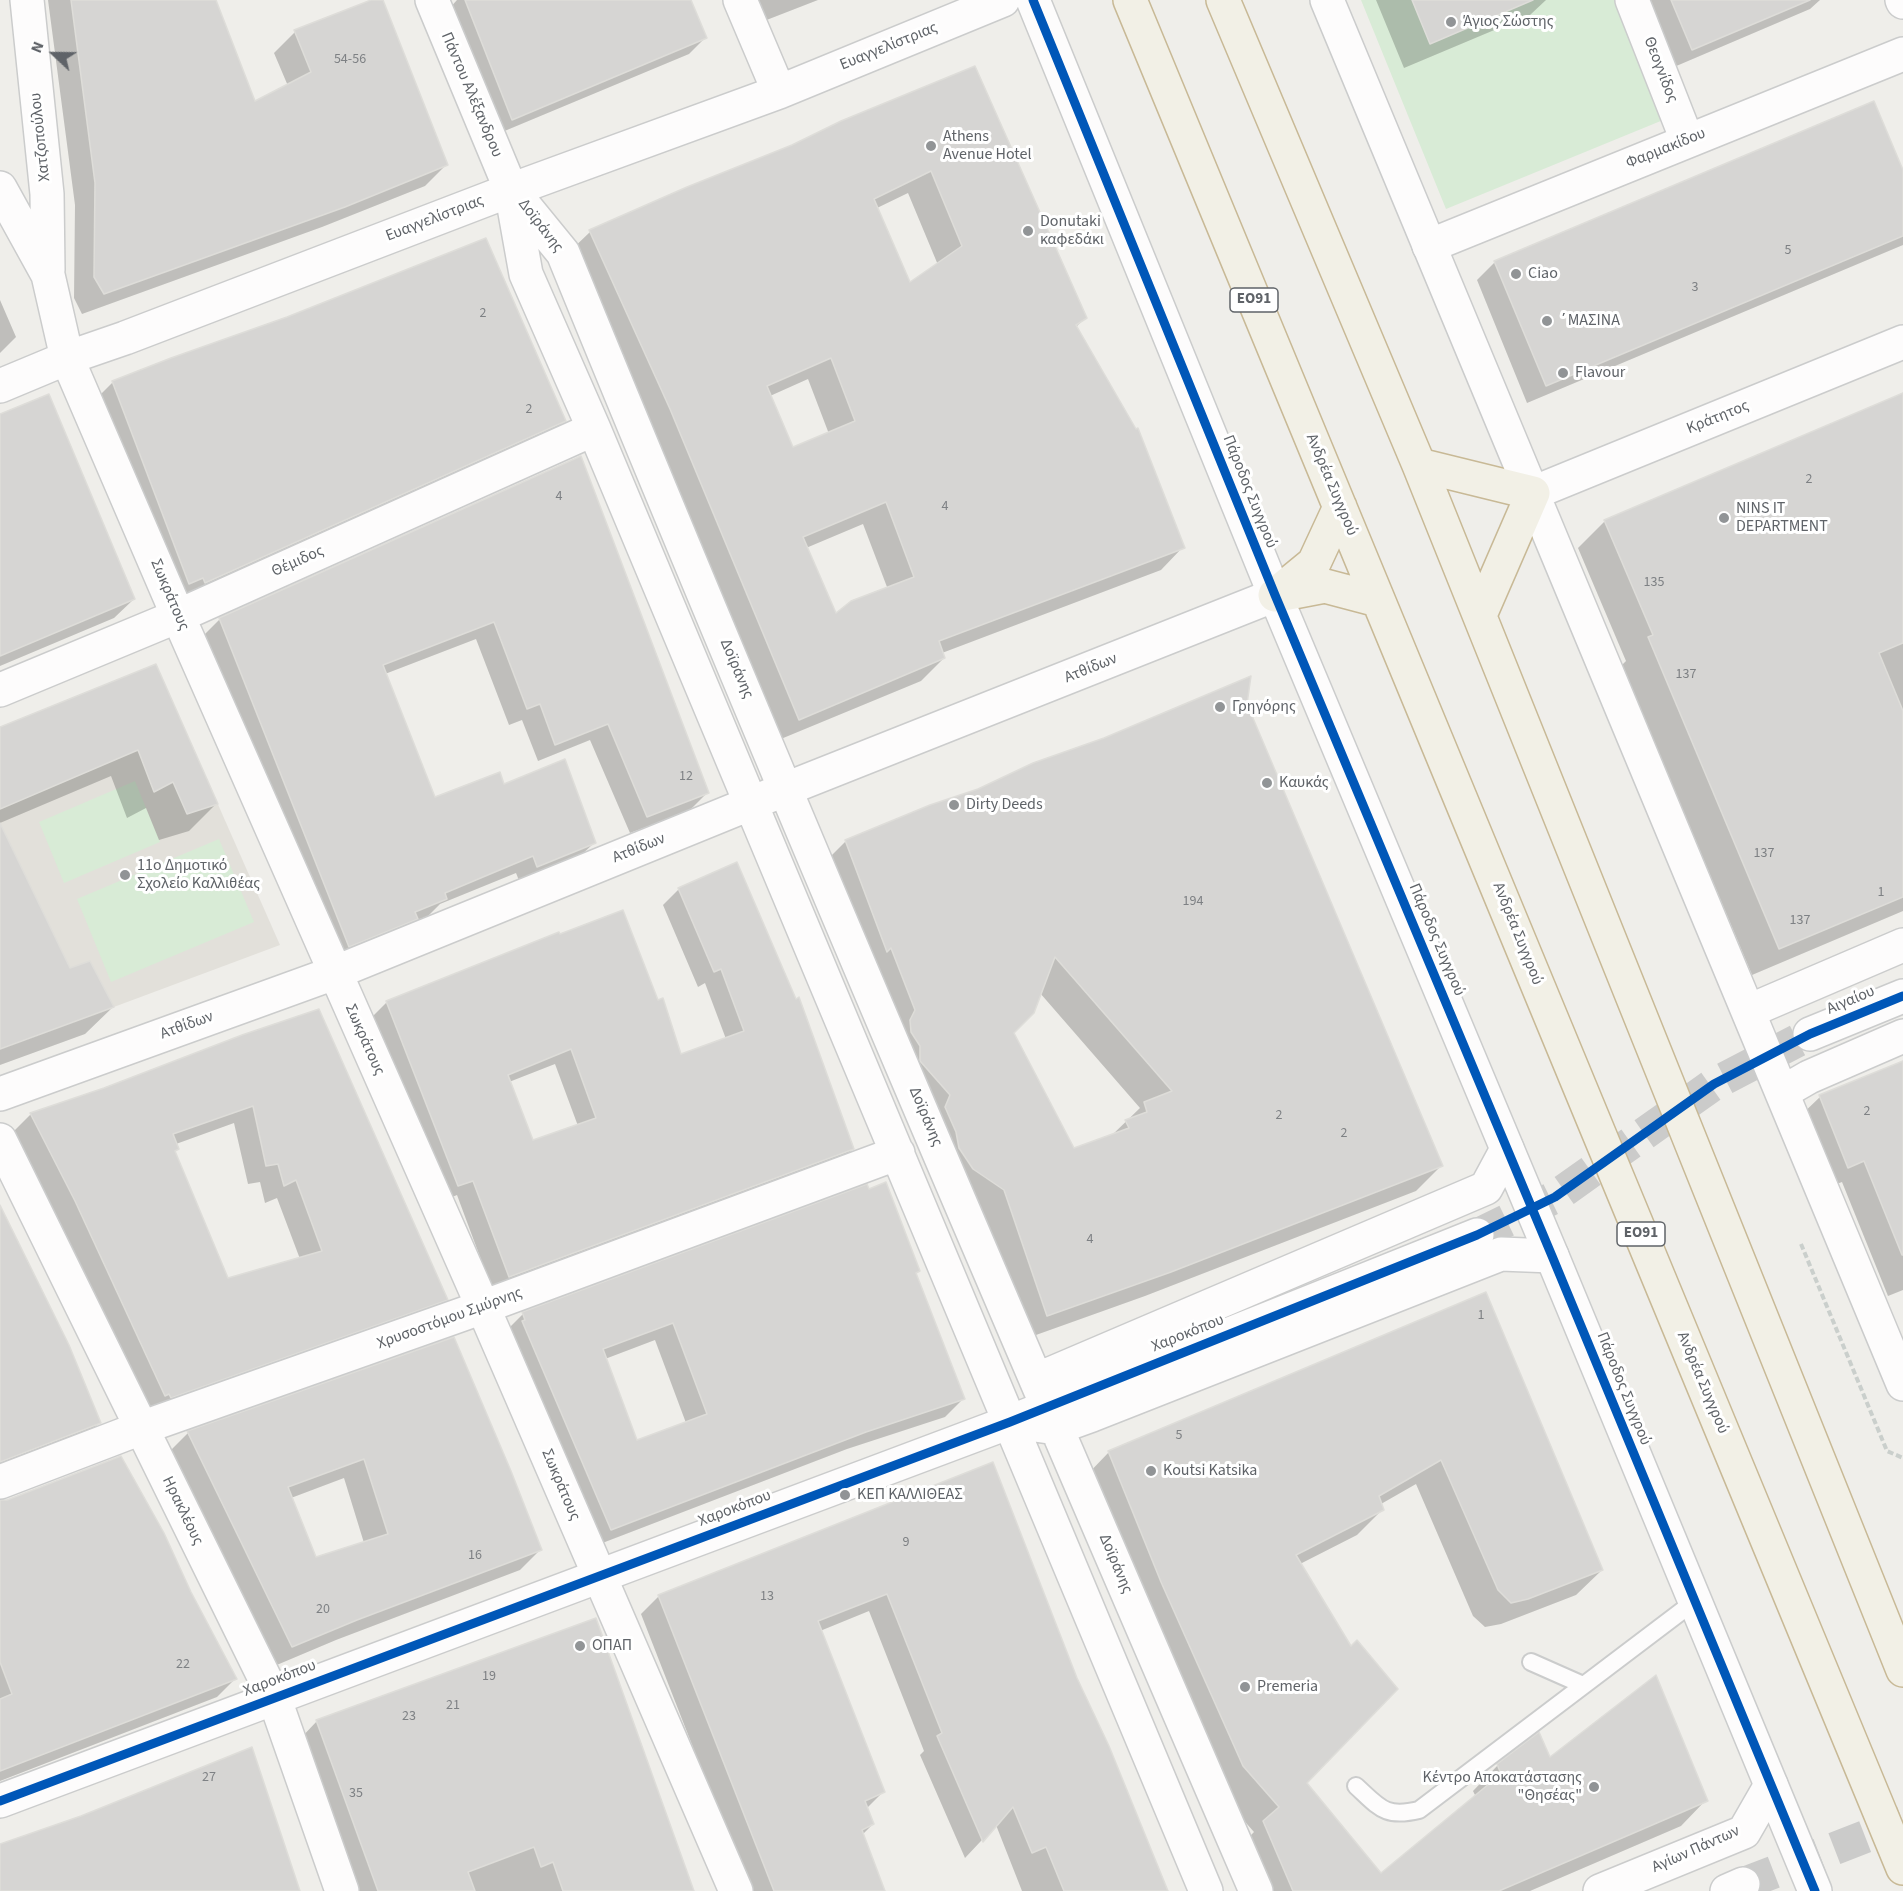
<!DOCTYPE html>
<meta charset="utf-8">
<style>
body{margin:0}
#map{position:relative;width:1903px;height:1891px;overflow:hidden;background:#efeeea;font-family:"Source Sans 3",sans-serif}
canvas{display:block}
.north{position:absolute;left:24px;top:24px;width:60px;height:60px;-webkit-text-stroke:4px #fff;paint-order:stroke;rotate:292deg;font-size:16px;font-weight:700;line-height:24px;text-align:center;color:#5f6368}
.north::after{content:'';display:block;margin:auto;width:21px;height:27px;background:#5f6368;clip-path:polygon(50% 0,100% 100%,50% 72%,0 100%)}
</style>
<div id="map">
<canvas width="1903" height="1891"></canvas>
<div class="north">N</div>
</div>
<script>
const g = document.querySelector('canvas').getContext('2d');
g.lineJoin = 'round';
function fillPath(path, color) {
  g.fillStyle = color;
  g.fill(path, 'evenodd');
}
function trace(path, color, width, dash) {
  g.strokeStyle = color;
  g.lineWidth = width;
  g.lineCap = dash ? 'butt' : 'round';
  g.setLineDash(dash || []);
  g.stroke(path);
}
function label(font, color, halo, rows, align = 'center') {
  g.font = font + ' "Source Sans 3",sans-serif';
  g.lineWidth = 6;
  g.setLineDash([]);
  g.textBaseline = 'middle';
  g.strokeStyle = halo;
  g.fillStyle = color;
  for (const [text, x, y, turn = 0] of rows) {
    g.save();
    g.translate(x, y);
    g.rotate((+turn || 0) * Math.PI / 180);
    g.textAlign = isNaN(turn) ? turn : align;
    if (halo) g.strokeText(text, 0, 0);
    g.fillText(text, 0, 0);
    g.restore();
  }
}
const education = new Path2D(`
 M156,664L280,945L4,1048L0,1040V727Z`);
const green = new Path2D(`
 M1361,0H1621L1668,118L1446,209Z
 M135,781L160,842L64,883L39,822Z
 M219,839L254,922L111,982L77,899Z`);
const shadow = new Path2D(`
 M48,0H215L254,103L288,86L274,53L295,32L375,0H381L446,165L425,186L322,227L82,314L74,298L75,205Z
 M457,0H690L705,38L689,54L495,135L447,11Z
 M756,0H818L764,21Z
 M1376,0H1546L1530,15L1404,68Z
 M1646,0H1820L1810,9L1674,67Z
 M974,68L1086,317L1076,327L1183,547L1161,570L942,653L944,658L921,681L776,741L567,254L590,232L688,188L793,147ZM908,193L938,265L910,284L877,208ZM808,379L829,434L792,449L770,396ZM863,524L887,587L836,615L806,548Z
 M1903,175V245L1527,403L1477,280L1495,262Z
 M0,300L16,337L0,353Z
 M171,359L564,421L546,439L187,600L94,401L113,382Z
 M1903,395V911L1752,975L1622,665L1626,661L1578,548L1605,521Z
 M0,416L134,599L114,618L0,666Z
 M580,458L707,793L689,811L630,833L590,740L538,761L522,720L509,725L476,639L385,674L434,799L504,786L594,843L576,860L520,883L516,873L440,904L428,916L412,922L398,936L331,963L202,637L220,619Z
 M156,666L216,804L189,831L159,840L146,808L127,818L111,776L0,823V728Z
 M1245,704L1441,1166L1416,1191L1145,1296L1022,1340L821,866L846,841ZM1040,993L1140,1108L1110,1137L1073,1150L1012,1033Z
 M0,827L69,970L113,1007L85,1034L0,1065Z
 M679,889L853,1149L837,1164L493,1292L457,1195L443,1201L371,1018L387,1002L680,1056L726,1039L705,983L698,987L663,905ZM555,1064L578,1126L532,1142L509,1082Z
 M243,1036L446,1299L428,1318L147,1414L12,1133L31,1114L105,1089ZM234,1123L248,1184L260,1182L265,1203L277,1198L300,1259L227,1280L174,1152L177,1149L176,1144Z
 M1903,1062V1290L1888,1296L1842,1182L1826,1188L1798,1118L1820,1097Z
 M0,1210L99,1423L81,1441L0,1472Z
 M918,1271L915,1275L963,1399L945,1417L847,1449L592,1547L505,1332L523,1314ZM655,1340L686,1423L636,1442L605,1359Z
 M1485,1294L1602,1570L1576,1595L1501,1624L1485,1627L1473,1616L1416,1484L1381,1504L1383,1509L1357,1535L1300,1564L1305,1782L1381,1875L1476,1797L1473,1791L1498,1765L1549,1760L1706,1800L1681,1826L1530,1891H1258L1239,1847L1254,1832L1218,1791L1084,1478L1109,1452Z
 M454,1339L540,1550L520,1570L336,1640L272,1667L168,1453L188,1433ZM344,1478L364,1543L315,1559L291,1498Z
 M992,1464L1076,1678L1166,1891H1022L996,1825L965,1858L920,1755L924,1751L869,1611L820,1631L883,1792L866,1809L873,1824L862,1835L884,1891H749L641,1614L659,1596Z
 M0,1502L190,1592L235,1679L217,1697L0,1781Z
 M317,1721L692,1891H353L299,1740Z`);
const building = new Path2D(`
 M71,0H216L255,101L311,72L294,30L371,0H383L448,165L345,207L104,294L94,277L95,183Z
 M465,0H691L707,38L512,120Z
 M1412,0H1533L1430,44Z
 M1671,0H1810L1692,50Z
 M975,66L1087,318L1076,325L1136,429L1138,428L1185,548L939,641L945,658L799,720L670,409L589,230L687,187L792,145L841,121ZM931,171L962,246L910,282L874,199ZM831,358L855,421L793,447L767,386ZM886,502L914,577L851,601L836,613L803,537Z
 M1874,101L1903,170V236L1546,386L1494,261Z
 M486,238L566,421L205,583L203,578L189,584L112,381L171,358L287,317Z
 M1903,393V643L1879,653L1903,711V897L1779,949L1648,637L1653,635L1604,520Z
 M49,394L135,599L0,656V414Z
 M581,456L709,793L647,817L608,724L555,745L540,704L527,709L494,622L383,665L435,797L500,772L504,784L565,759L596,843L537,867L533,856L445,893L447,899L415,912L418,919L349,947L219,618Z
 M156,664L218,804L187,814L173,782L154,792L138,750L0,809V727Z
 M1251,676L1247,704L1443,1166L1171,1272L1047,1316L1004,1190L973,1169L959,1148L956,1132L945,1107L950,1095L920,1061V1046L911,1032L910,1020L915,1010L891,948L887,952L845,840L930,805L978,789L1033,763L1104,738ZM1055,957L1172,1091L1144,1102L1147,1112L1125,1120L1129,1128L1074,1148L1014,1033L1034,1013Z
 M0,823L70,968L90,961L114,1007L0,1049Z
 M737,862L796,999L799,997L854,1149L509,1277L473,1181L458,1186L386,1001L559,932L560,934L623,910L658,1000L663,998L681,1054L744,1031L721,969L714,972L678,888ZM571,1049L596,1118L533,1140L508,1075Z
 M319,1009L448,1300L171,1398L169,1394L165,1396L75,1201L30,1113L104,1088L242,1035ZM253,1106L266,1166L278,1164L284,1186L296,1180L322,1251L228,1278L175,1151L179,1149L173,1134Z
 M1903,1061V1255H1902L1864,1161L1848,1168L1819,1095Z
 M886,1182L920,1271L916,1273L965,1399L866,1432L611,1530L522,1321L525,1320L522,1312L867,1184L869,1189ZM673,1323L707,1414L637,1440L603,1349Z
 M0,1205L69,1345L101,1423L0,1462Z
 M1486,1292L1603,1570L1528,1599L1511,1603L1498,1590L1441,1460L1379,1496L1384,1510L1296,1555L1351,1646L1357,1640L1398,1689L1307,1783L1381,1873L1501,1774L1497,1764L1539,1732L1550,1757L1656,1675L1708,1801L1499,1891H1293L1263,1821L1279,1807L1243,1766L1161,1582L1108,1451Z
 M454,1337L511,1471L542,1550L357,1620L292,1647L187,1431ZM364,1459L388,1534L316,1557L288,1487Z
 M121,1456L164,1533L191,1592L237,1679L0,1771V1699L12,1694L0,1662V1500H7Z
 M993,1462L1077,1678L1109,1746L1168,1891H1064L1046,1847L1032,1853L1013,1807L983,1842L937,1736L942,1733L887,1594L818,1621L885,1792L865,1801L874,1824L862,1830L885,1891H774L658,1595Z
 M596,1618L694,1891H563L553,1862L541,1867L534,1847L468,1872L475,1891H378L316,1720Z
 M252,1747L300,1891H0V1844L81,1816Z`);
const tertiaryTunnel = new Path2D(`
 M1477,1235L1555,1197L1714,1084L1810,1034
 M1743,1884L1903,1822`);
const path = new Path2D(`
 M1801,1244L1887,1451L1903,1458`);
const service = new Path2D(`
 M1531,1662L1583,1685
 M1356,1786C1380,1808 1385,1818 1419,1810L1695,1601`);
const minor = new Path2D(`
 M27,0L47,194L48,270
 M432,0L511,190L526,274L594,429L1206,1891
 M740,0L779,92
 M1632,0L1687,140
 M0,188L48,275L67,358L178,616L483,1307L736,1891
 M514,193L563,253C787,802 1021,1347 1256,1891
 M1429,246L1903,54
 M0,386L67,358L125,338L511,190L779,92L1003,0
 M0,690L178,616L594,429
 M1749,1011L1903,945
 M1783,1092L1809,1077L1903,1036
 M0,1094L334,973L786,789L1275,595
 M0,1140L274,1697L342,1891
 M1036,1380L1486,1188L1507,1149
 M1035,1425L1056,1428L1092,1415L1501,1254L1552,1256
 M0,1482L141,1428L483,1307L898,1153
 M1600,1891L1744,1832L1771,1785`);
const tertiary = new Path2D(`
 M1033,0L1275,595L1552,1256L1815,1891
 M1327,0L1903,1384
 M1902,0L1903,2
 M1533,493L1903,342
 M1810,1034L1903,996
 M0,1801L1010,1422L1477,1235
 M1727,1891L1743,1884`);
const trunk = new Path2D(`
 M1130,0L1903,1868
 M1223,0L1419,465L1903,1670
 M1419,465L1533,493L1480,615
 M1275,595L1314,563L1340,507
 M1278,595L1325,586L1378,600`);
const cycleway = new Path2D(`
 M1033,0L1275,595L1552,1256L1815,1891
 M0,1801L1010,1422L1477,1235L1555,1197L1714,1084L1810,1034L1903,996`);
const markers = [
 [1451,22,6,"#919496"],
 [931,146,6,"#919496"],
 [1028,231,6,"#919496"],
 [1516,274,6,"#919496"],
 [1547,321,6,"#919496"],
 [1563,373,6,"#919496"],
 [1724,518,6,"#919496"],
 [1220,707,6,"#919496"],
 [1267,783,6,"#919496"],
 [954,805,6,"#919496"],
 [125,875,6,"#919496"],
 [1151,1471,6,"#919496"],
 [845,1495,6,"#919496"],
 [580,1646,6,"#919496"],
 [1245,1687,6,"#919496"],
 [1594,1787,6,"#919496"]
];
const numberNames = [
 ["54-56",350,60],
 ["5",1788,251],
 ["3",1695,288],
 ["2",483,314],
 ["2",529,410],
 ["2",1809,480],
 ["4",559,497],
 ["4",945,507],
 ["135",1654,583],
 ["137",1686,675],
 ["12",686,777],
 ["137",1764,854],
 ["1",1881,893],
 ["194",1193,902],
 ["137",1800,921],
 ["2",1867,1112],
 ["2",1279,1116],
 ["2",1344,1134],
 ["4",1090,1240],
 ["1",1481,1316],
 ["5",1179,1436],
 ["9",906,1543],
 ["16",475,1556],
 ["13",767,1597],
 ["20",323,1610],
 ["22",183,1665],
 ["19",489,1677],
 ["21",453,1706],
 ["23",409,1717],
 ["27",209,1778],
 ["35",356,1794]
];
const shields = [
 [1254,300,48],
 [1641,1234,48]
];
const shieldNames = [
 ["ΕΟ91",1254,300],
 ["ΕΟ91",1641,1234]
];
const poiNames = [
 ["Άγιος Σώστης",1463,22],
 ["Athens",943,137],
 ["Avenue Hotel",943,155],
 ["Donutaki",1040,222],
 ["καφεδάκι",1040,240],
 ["Ciao",1528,274],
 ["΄ΜΑΣΙΝΑ",1559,321],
 ["Flavour",1575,373],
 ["NINS IT",1736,509],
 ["DEPARTMENT",1736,527],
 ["Γρηγόρης",1232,707],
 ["Καυκάς",1279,783],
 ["Dirty Deeds",966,805],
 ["11ο Δημοτικό",137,866],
 ["Σχολείο Καλλιθέας",137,884],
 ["Koutsi Katsika",1163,1471],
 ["ΚΕΠ ΚΑΛΛΙΘΕΑΣ",857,1495],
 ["ΟΠΑΠ",592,1646],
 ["Premeria",1257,1687],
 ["Κέντρο Αποκατάστασης",1582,1778,"right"],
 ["\"Θησέας\"",1582,1796,"right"]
];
const streetNames = [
 ["Ευαγγελίστριας",889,47,-22],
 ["Θεογνίδος",1660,70,69],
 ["Πάντου Αλέξανδρου",471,95,67],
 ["Χατζοπούλου",41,137,-96],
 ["Φαρμακίδου",1666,149,-22],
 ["Ευαγγελίστριας",435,219,-21],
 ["Δοϊράνης",540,226,52],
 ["Κράτητος",1718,418,-22],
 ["Ανδρέα Συγγρού",1331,485,67],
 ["Πάροδος Συγγρού",1249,492,68],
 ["Θέμιδος",298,562,-24],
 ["Σωκράτους",169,595,67],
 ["Δοϊράνης",736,669,67],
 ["Ατθίδων",1091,669,-22],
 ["Ατθίδων",639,849,-22],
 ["Ανδρέα Συγγρού",1517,934,68],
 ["Πάροδος Συγγρού",1436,940,67],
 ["Αιγαίου",1851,1001,-23],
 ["Ατθίδων",187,1026,-20],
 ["Σωκράτους",364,1040,66],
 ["Δοϊράνης",925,1117,67],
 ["Χρυσοστόμου Σμύρνης",450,1319,-20],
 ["Χαροκόπου",1188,1334,-22],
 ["Ανδρέα Συγγρού",1702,1383,67],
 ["Πάροδος Συγγρού",1623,1389,68],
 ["Σωκράτους",560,1485,67],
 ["Χαροκόπου",735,1509,-21],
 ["Ηρακλέους",182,1511,64],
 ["Δοϊράνης",1115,1564,67],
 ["Χαροκόπου",280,1679,-21],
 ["Αγίων Πάντων",1696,1850,-24]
];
fillPath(education, '#e2e0da');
fillPath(green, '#d8ebd6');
fillPath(shadow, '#0003');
fillPath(building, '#d6d5d3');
trace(building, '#deddd9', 1.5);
trace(tertiaryTunnel, '#cbcbca', 33, [33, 16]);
trace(service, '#cbcccc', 20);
trace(minor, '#cbcccc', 36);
trace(tertiary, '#cbcccc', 36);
trace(trunk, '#c8b996', 36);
trace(path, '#cacfcc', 4, [6, 3]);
trace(service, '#fdfcfc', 16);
trace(minor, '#fdfcfc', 33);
trace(tertiary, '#fdfcfc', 33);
trace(trunk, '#f2f0e6', 33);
trace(cycleway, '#0057b8', 9);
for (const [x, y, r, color] of markers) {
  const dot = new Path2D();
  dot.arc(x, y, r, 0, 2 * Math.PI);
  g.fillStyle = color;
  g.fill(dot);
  trace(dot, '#fff', 2);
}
label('14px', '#7e8184', null, numberNames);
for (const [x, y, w] of shields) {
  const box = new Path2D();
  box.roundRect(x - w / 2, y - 12, w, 24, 4.5);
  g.fillStyle = '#fff';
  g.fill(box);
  trace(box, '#5f6368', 1.5);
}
label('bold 15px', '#5f6368', null, shieldNames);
label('16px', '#5f6368', '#fff', poiNames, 'left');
label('16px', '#5f6368', '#fff', streetNames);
</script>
